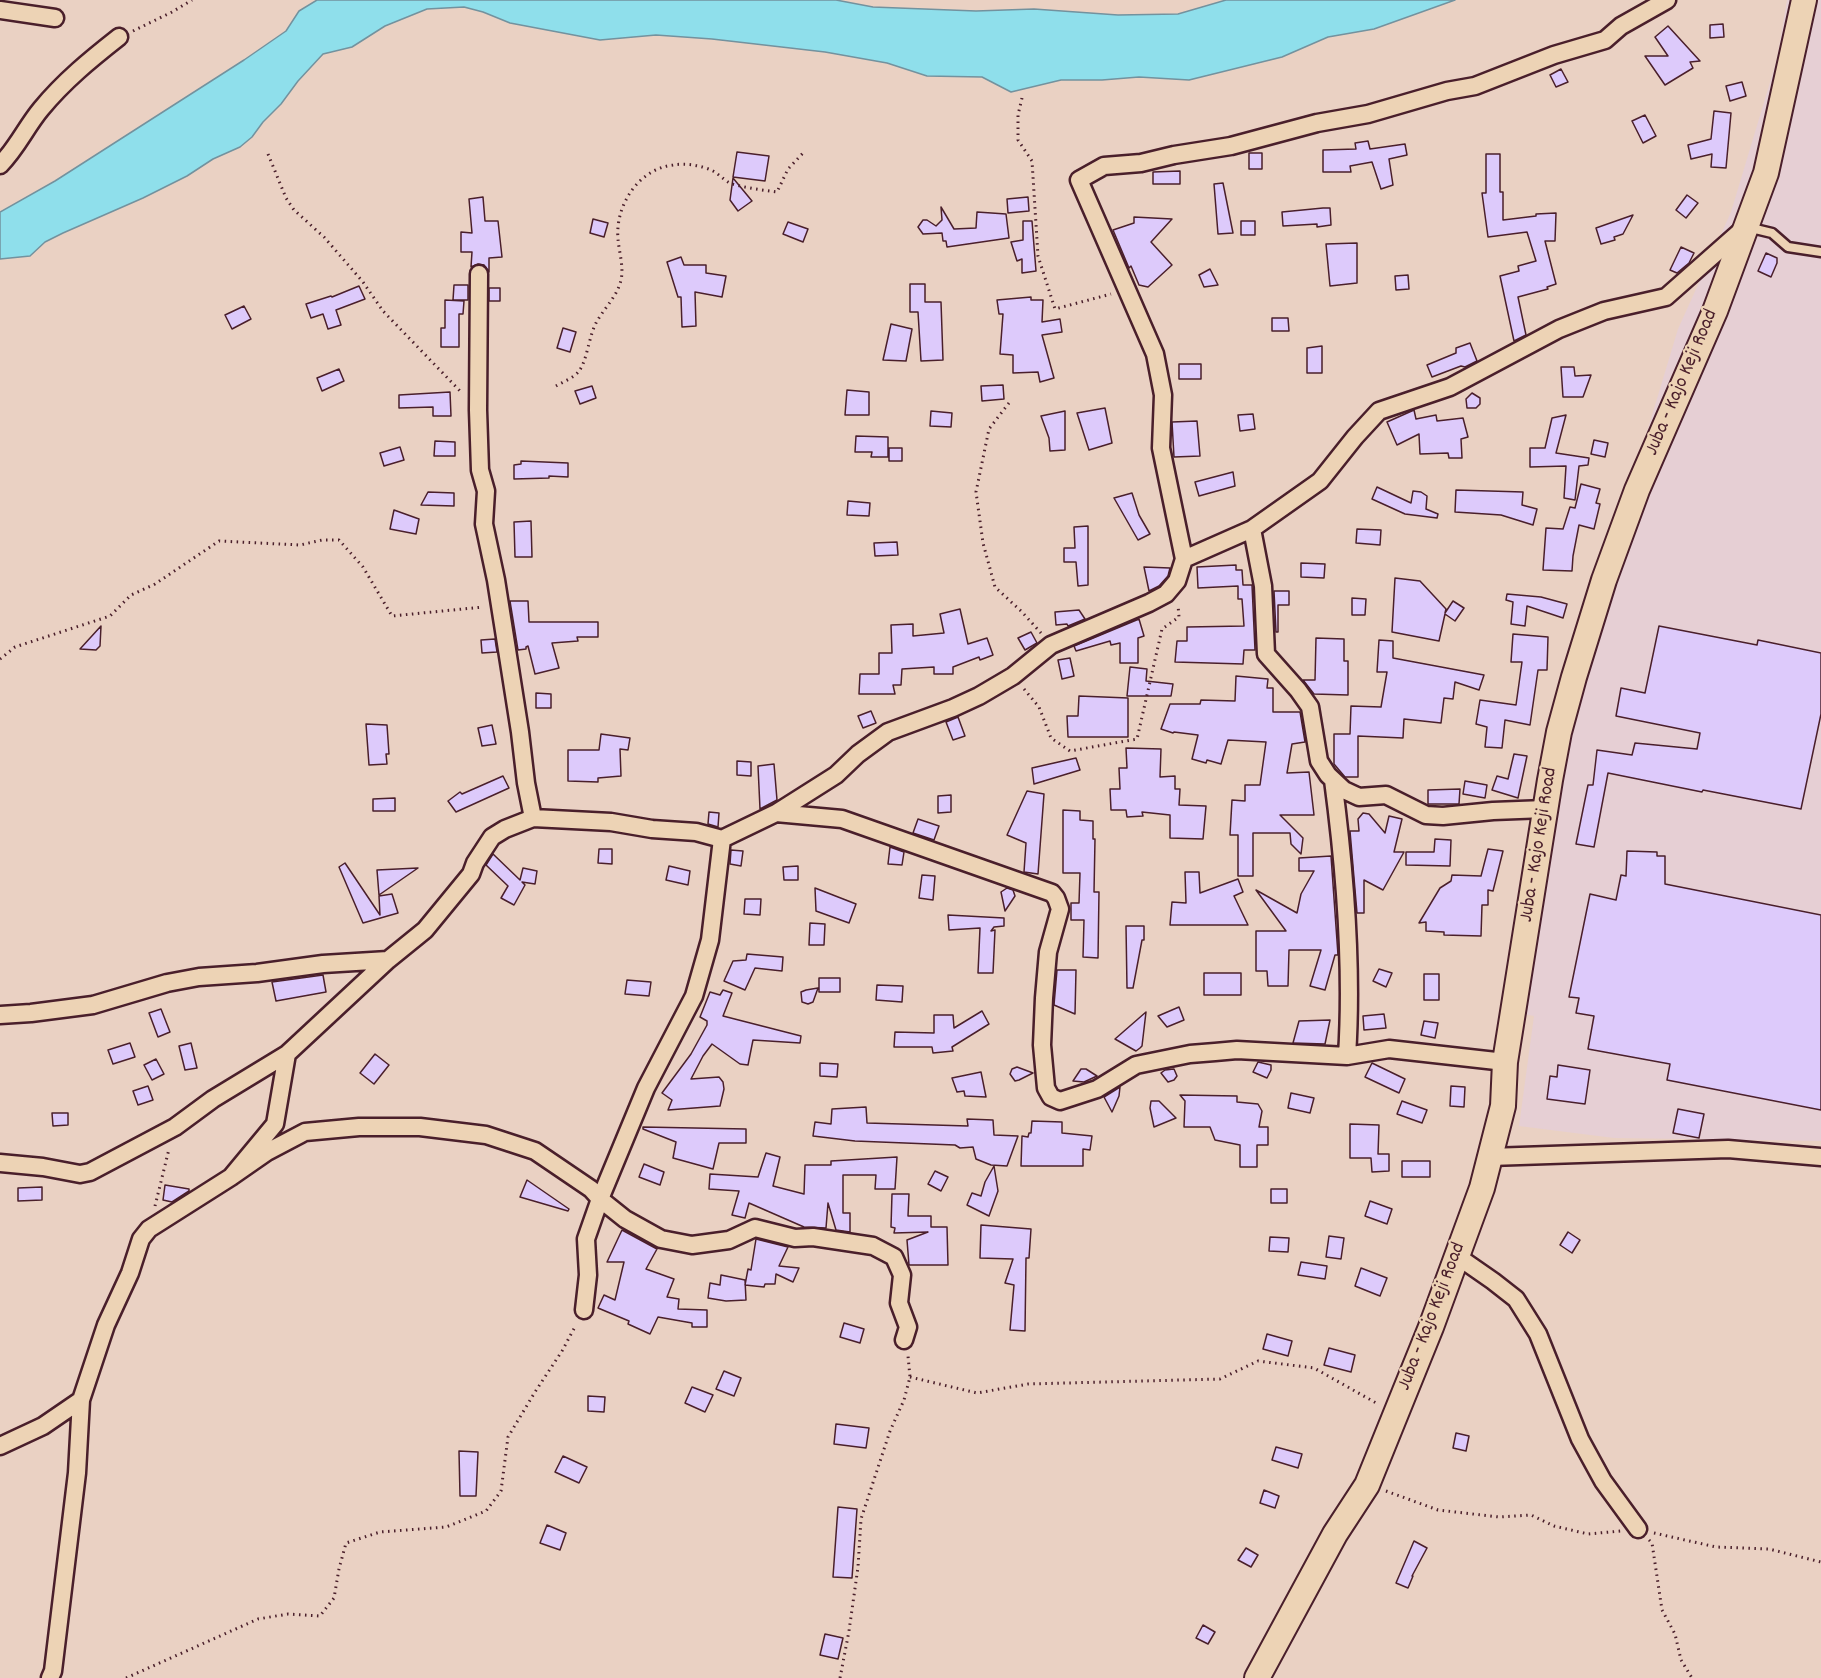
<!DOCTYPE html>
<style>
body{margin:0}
canvas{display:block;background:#ead1c3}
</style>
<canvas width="1821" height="1678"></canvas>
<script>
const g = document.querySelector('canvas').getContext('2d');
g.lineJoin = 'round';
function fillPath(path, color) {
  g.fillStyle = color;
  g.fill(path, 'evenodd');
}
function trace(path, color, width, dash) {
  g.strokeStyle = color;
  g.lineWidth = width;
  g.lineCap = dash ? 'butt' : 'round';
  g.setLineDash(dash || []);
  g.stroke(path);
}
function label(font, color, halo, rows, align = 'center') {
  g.font = font + ' Dekko,sans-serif';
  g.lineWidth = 4.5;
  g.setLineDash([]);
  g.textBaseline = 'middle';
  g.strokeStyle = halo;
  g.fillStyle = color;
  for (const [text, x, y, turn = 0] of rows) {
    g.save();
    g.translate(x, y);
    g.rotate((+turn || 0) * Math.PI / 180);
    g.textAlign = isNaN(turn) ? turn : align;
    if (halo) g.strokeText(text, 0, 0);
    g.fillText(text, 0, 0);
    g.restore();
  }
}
const built = new Path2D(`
 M1787,0H1821V1141L1614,1138L1519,1126L1534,1016L1513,1012L1538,820L1631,485L1678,329L1731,212L1777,59Z`);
const water = new Path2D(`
 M317,0H836L873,7L976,11L1034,9L1118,15L1178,14L1226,0H1455L1374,29L1328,37L1282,57L1189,80L1139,77L1102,80H1061L1011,92L982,77L927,76L887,63L825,52L712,39L656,35L600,40L510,23L483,12L464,7L427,9L385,26L352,47L323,54L298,81L281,104L263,122L252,137L240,147L213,159L187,176L143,198L63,233L45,242L30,256L0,259V212L55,181L244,60L286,31L299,11Z`);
const building = new Path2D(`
 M1723,24L1724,37L1710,38V25Z
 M1668,26L1700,61L1690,62L1693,68L1665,85L1645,56H1668L1655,37Z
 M1561,69L1568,82L1556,87L1550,75Z
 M1742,82L1746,96L1730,101L1726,86Z
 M1714,111L1731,113L1726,168L1711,167L1712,154L1691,159L1688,145L1711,139Z
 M1645,115L1656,136L1643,143L1632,121Z
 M1368,141L1370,149L1405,144L1407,155L1389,159L1393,185L1381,189L1372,162L1350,166L1351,172H1323V150L1356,149L1355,143Z
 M737,152L769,156L765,181L733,177Z
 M1249,153H1262V169H1249Z
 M1486,154H1500V192H1503V220L1536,216V214L1556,213L1555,241H1545L1556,284L1547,287L1548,289L1518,297L1526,335L1514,341L1500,276L1519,271L1518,266L1536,261L1527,232L1488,237L1482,193H1486Z
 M1180,171V184H1153V172Z
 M733,178L752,201L738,211L730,200Z
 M1223,183L1233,233L1218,234L1214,184Z
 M1687,195L1698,203L1686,218L1676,210Z
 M483,197L485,221H498L502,257L489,258V272L484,265L478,264L471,267L472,252H461V232L472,233L469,199Z
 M1028,197L1029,211L1008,213L1007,199Z
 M941,207L954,229L976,228L977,212L1006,214L1009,238L947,247L946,241H943L942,233L923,234L918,227L923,220H927L936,226L942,220Z
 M1323,208H1330L1331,225L1317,227V224L1283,226L1282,212Z
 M1633,215L1623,234L1614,237L1615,240L1601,244L1596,228Z
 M1134,217L1172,219L1151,242L1172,265L1148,287L1139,285L1131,266L1129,268L1113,230L1134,223Z
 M593,219L608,223L604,237L590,233Z
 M1023,221H1032L1036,271L1022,273V259L1017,261L1011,242L1023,240Z
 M1241,221H1255V235H1241Z
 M788,222L808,229L803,242L783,234Z
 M1357,243V283L1330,286L1326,244Z
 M1681,247L1694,253L1689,263L1677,273L1670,270Z
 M1766,253L1777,258V263L1771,277L1758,271Z
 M681,257L684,265H706V273L726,276L722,297L695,292L696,326L682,327L681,297H678L667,262Z
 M1210,269L1218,285L1204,287L1199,275Z
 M1408,275L1409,289L1396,290L1395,276Z
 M910,284H925V302H941L943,360L921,361L918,312H910Z
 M454,285H468V300H453Z
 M359,286L365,299L336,310L341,325L328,329L323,314L311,318L306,304L331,296L332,297Z
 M489,288H500V301H489Z
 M1031,297V300H1043L1042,322L1060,319L1062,332L1042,335L1054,378L1040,382L1038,372L1013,373V355L1000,354L1003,314H999L997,300Z
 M445,300L464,301L463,314H459V347H441V328H445Z
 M244,306L251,319L232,329L225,315Z
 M1272,318H1288L1289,331H1272Z
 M891,324L912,329L906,361L883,360Z
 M563,328L576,332L570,352L557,348Z
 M1470,343L1477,361L1465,367L1461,366L1432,377L1427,365L1456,353V348Z
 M1322,346V373H1307V348Z
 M1179,364H1201V379H1179Z
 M1561,367H1574L1575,376L1591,375L1583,397H1563Z
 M339,369L344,381L322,391L317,378Z
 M1003,385L1004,399L982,401L981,386Z
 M592,386L596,398L580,404L575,391Z
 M847,390L869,392V415H845Z
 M450,392L451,416H433V407L399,408V395Z
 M1472,393L1480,398V404L1476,408H1467L1466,399Z
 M1105,408L1112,443L1089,450L1077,413Z
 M1414,410L1416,419L1436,415L1437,421L1463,418L1468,437L1461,439L1462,458H1449L1448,453L1420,454L1419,434L1397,445L1387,422Z
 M931,411L952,413L951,427L930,426Z
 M1065,411V450L1050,451L1049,438L1041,416Z
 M1253,414L1255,429L1240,431L1238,415Z
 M1566,415L1556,453L1589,458L1588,465L1579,466L1575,500L1564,498L1566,466L1530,467V448H1545L1552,418Z
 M1197,421L1200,456L1174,457L1172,422Z
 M856,436L888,437V457H871L872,452H855Z
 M1594,440L1608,443L1605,457L1591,454Z
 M435,441L455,442V456H434Z
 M400,447L404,460L384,466L380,453Z
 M889,448H902V461H889Z
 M521,461L568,463V477L549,476V478L514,479V465L521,464Z
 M1233,472L1235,486L1199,496L1195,482Z
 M1581,484L1600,489L1596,503L1600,504L1594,529L1579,525L1573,556L1572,571L1543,570L1546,528L1563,529L1570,507L1575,508Z
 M1377,487L1411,503L1413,491L1421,492L1427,496L1426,509L1438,514L1437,518L1405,514L1372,499Z
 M1456,490L1523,492L1522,505L1537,509L1533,525L1501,515L1455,512Z
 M428,492L454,493V506L421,505Z
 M1132,493L1139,515L1150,534L1138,540L1114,498Z
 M848,501L870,503L869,516L847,515Z
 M394,510L419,519L416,534L390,529Z
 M531,521L532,557H515L514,522Z
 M1088,526V585L1078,586L1076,562H1064V548H1075L1074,527Z
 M1357,529L1381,530L1380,545L1356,543Z
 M897,542L898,555L875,556L874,543Z
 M1301,563L1325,564L1324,578L1301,577Z
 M1236,565V570H1242L1243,585H1252L1255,650H1244L1243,664L1175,662L1177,641H1187V627L1244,626L1242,599H1238V586L1198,588L1197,567Z
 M1144,567L1170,568L1168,576L1159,586L1149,591Z
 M1395,578L1420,581L1446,609L1445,613L1453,601L1464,608L1455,621L1445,614L1439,641L1392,632Z
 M1274,591H1289V605H1278V632H1276Z
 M1507,594L1541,597L1567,604L1563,618L1527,606L1525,626L1511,624L1513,602L1506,600Z
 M1352,598L1366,599L1365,615H1352Z
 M510,601H528L529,622H598V637H577L578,641L552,643L559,668L535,674L528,646L526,647V649L518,650Z
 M960,609L968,644L987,638L993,655L980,660L979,657L953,667V674H934V667L902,669L901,685H893L895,694H859L860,674H879V653H892L891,625L913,624V636L944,633L940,614Z
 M1079,610L1085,619L1068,626L1067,624L1056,625L1055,612Z
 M1139,619L1144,636L1138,638V663H1120V643L1111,645L1110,641L1076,651L1074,646Z
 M101,626L100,646L96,650L80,649Z
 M1659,626L1757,645L1758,640L1821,653V714L1801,809L1703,790L1702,792L1608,773L1594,847L1576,844L1588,785H1593L1597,750L1632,755L1635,743L1697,749L1700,733L1616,716L1621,688L1645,693Z
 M1031,632L1037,643L1025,650L1018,638Z
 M1513,634L1548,637L1547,670H1538L1530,725L1505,720L1502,748L1485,747L1487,727L1476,724L1480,700L1516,705L1522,662H1511Z
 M1316,638L1344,639V661H1348V695L1314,694L1303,680H1315Z
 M495,639L497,652L482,653L481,640Z
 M1379,640L1393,641V658L1484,675L1479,690L1455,682L1453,699L1444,698L1441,723L1404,719L1403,738L1358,736V777H1345L1334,764V734H1350L1351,706L1381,707L1387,672H1377Z
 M1070,658L1074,676L1062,679L1058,660Z
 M1130,667L1147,669L1146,681L1173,684L1171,696H1127Z
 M1236,676L1268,679L1267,688H1273V712H1300L1305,742L1292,744L1287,773L1309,772L1314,815H1280L1303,838L1301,854L1291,844L1290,833H1253V876H1238V835H1230L1232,800L1245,801V785H1260L1266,742L1228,740L1221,764L1207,760L1206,763L1192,759L1198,735L1174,732L1173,733L1161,729L1170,704H1200L1201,700L1235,701Z
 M536,693L551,694V708H536Z
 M1079,696L1128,698V737H1068L1067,716H1078Z
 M871,711L876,723L863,728L858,716Z
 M958,717L965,736L953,740L946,722Z
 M366,724L387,725L389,754H386L387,764L369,765Z
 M492,725L496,744L482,746L478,728Z
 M601,734L630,738L628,750L620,749L621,776L598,778V782L568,781V750H599Z
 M1126,748L1161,749L1160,777L1175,776V789H1180L1179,805L1206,806L1203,839L1170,838V815L1142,812L1143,816L1127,817L1126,810H1111L1110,789H1120L1119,768H1127Z
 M1514,754L1527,756L1518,798L1492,790L1497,776L1508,779Z
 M1076,758L1080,770L1034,784L1032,768Z
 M737,761L751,762V776L737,775Z
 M774,764L777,800L760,809L758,766Z
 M503,776L509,788L456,812L448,801L460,792L462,794Z
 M1465,781L1487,785L1485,798L1463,794Z
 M1460,789L1459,804H1428V790Z
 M1027,791L1044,794L1038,874L1024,872L1026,843L1007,835Z
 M951,795V812L938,813V796Z
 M395,798V811H373V799Z
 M1063,810L1080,811V820L1093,821V839H1095L1094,892H1099L1098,958L1083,957L1084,920H1071V903H1079L1080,873H1063Z
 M709,812L719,813L718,827L708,824Z
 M1363,813L1369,814L1385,833L1389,816L1402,819L1394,852H1404L1383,890L1364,880V913H1357L1350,831H1359L1358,819Z
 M918,819L939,826L934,840L913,833Z
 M1435,839L1451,840L1450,866L1406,865V852H1434Z
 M890,847L904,852L902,865L888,864Z
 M599,849H612V864L598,863Z
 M1488,849L1503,851L1493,891L1488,890V905H1482L1481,936L1444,935V932L1426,931V922L1419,923L1440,888L1451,881L1452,875L1481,876Z
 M731,850L743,851L741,866L730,864Z
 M1627,851L1657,852V856H1665V884L1821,915V1110L1667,1080L1670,1064L1588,1049L1594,1016L1576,1013L1579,998L1569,997L1590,894L1616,900L1621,875L1626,876Z
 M493,854L520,880L523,868L537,871L535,884L522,882L525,885L514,905L501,898L508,886L486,865Z
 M1331,856L1338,955H1335L1325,990L1310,986L1321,950H1289L1288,986H1268L1267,971H1256V931H1286L1256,890L1297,913L1301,894L1314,871H1299V858Z
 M345,863L380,915L379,896L392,894L398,913L363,923L339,867Z
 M669,866L690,871L688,885L666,880Z
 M798,866V880H784L783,867Z
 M418,868L379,895L377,870Z
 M1185,872H1199L1200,893L1238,879L1243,892L1234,896L1248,925H1170L1172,902L1186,903Z
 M922,875L935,876L933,900L919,898Z
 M815,888L856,904L849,923L816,911Z
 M1007,888L1013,890L1015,896L1005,911L1001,892Z
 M745,899H761L760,915L744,914Z
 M948,915L1004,918V926L994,927L991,931L995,930L993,973H978L980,928L949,930Z
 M810,923L825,924L824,945H809Z
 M1126,926H1144V940H1142L1133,988H1127Z
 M747,954L783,957L782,971L755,968L745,990L724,981L733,961L746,960Z
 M1379,969L1392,973L1386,987L1373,981Z
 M1057,970H1076L1075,1014L1054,1005Z
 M1204,973H1241V995H1204Z
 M1424,974H1439V1000H1424Z
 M323,975L326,992L276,1001L272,982Z
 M819,978H840V992H819Z
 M627,980L651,982L649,996L625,994Z
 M877,985L903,986L902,1002L876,1000Z
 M818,988L813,1002L808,1004L802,1002L801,992L806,990Z
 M723,990L732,993L723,1016L801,1036L800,1043L753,1040L748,1065L740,1064L712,1044L703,1056L691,1079L719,1077L723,1082L724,1089L720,1106L668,1110L672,1100L662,1093L691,1054L707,1025V1021L700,1017L710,992L720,995Z
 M1179,1007L1184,1020L1167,1027L1158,1016Z
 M161,1009L170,1032L158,1037L149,1013Z
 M982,1011L989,1024L952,1047L953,1051L933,1053L932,1047H894L895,1032L934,1033V1015H953L954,1028Z
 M1146,1012L1142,1046L1140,1048L1136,1051L1115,1039Z
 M1384,1014L1386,1028L1364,1030L1363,1016Z
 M1330,1020L1325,1044L1293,1043L1299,1021Z
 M1424,1021L1438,1023L1435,1038L1421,1035Z
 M130,1043L135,1057L113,1064L108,1050Z
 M191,1043L197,1068L185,1070L179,1046Z
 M375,1054L389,1065L374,1084L360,1073Z
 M156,1059L164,1074L152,1080L144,1065Z
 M1258,1062L1271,1065V1070L1267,1078L1253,1072Z
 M820,1063L838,1064L837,1077L820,1076Z
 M1372,1063L1405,1079L1399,1093L1365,1077Z
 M1558,1065L1590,1070L1585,1104L1547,1099L1550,1076L1557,1077Z
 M1017,1067L1033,1073L1019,1080L1015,1081L1010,1074L1012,1069Z
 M1081,1069H1086L1097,1076L1084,1082L1073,1081Z
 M1174,1069L1177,1076L1174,1080L1168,1082L1161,1073L1165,1070Z
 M981,1072L986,1097L965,1096L964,1091L957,1092L952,1078Z
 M148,1086L153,1100L138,1105L133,1091Z
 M1451,1086L1465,1087L1464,1107L1450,1106Z
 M1120,1087L1119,1096L1112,1112L1104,1097Z
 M1291,1093L1314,1098L1310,1113L1288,1108Z
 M1180,1095L1237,1096V1102L1258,1104L1262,1111L1259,1127H1268V1145H1257V1167H1240V1145L1215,1140L1210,1127H1184L1185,1101Z
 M1151,1101H1159L1176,1118L1154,1127L1150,1108Z
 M1402,1101L1427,1110L1422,1123L1397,1114Z
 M866,1107L867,1123L968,1126L967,1119L993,1120L994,1135L1018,1136L1007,1166L991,1165L976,1159L973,1147L960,1148L955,1145L855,1141L813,1136L815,1122L831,1124L832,1109Z
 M1678,1109L1704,1114L1699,1138L1673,1133Z
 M52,1113H68V1125L53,1126Z
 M1032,1121L1062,1122V1133L1092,1136L1090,1150L1083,1149V1166H1021L1022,1136L1028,1137L1029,1133H1031Z
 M1350,1124L1379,1125L1378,1154H1389V1171L1372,1172L1371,1158H1350Z
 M643,1127L746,1129V1143H719L713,1169L673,1158L676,1142L643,1129Z
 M766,1153L780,1157L773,1186L804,1194L805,1165H831V1161L897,1157L895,1189H875L876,1175H843V1213H850V1232L836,1230L828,1203L826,1228L804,1227L749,1203L745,1218L732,1215L739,1191L709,1189L710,1174L758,1177Z
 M1402,1161H1430V1177H1402Z
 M644,1164L664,1172L660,1185L639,1177Z
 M994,1166L998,1191L989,1216L967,1205L972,1193L981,1196L985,1182Z
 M935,1171L948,1177L941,1191L928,1184Z
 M527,1180L569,1209L568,1211L520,1197Z
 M165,1185L189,1189V1191L172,1202L163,1200Z
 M42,1187V1200L18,1201V1188Z
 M1271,1189H1287V1203H1271Z
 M892,1194H909L908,1216H931V1227H947L948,1265H909L907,1240L928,1232L894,1233L895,1228L891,1227Z
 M1370,1201L1392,1209L1387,1224L1365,1216Z
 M981,1225L1031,1229L1029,1258H1026L1025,1331L1010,1330L1014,1285L1005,1283L1013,1259L980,1258Z
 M622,1230L657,1249L646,1269L674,1279L667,1297L679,1299L678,1309L707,1310V1327H692V1323L658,1317L650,1334L628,1324L629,1321L598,1308L604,1295L615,1300L624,1262H607Z
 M1568,1232L1580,1240L1572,1253L1560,1245Z
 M1329,1236L1344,1238L1341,1259L1326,1257Z
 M1270,1237L1289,1238L1288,1252L1269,1251Z
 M756,1239L788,1247L779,1266L799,1268L793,1282L776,1274L775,1284H765L764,1287L745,1285L748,1269L751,1270Z
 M1301,1262L1327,1266L1325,1279L1298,1275Z
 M1361,1268L1387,1278L1380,1296L1355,1286Z
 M721,1275L745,1280L746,1300L726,1301L708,1298L710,1283L720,1285Z
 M844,1323L864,1329L860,1343L840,1337Z
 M1267,1334L1292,1341L1288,1356L1263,1349Z
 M1329,1348L1355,1355L1351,1372L1324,1365Z
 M724,1371L741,1378L734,1396L716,1389Z
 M692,1387L713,1395L705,1412L685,1403Z
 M588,1396L605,1397L604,1412L588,1411Z
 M836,1424L869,1428L866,1448L834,1444Z
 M1456,1433L1469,1436L1466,1451L1453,1448Z
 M1276,1447L1302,1454L1298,1468L1272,1460Z
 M459,1451L478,1452L476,1496H460Z
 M563,1456L587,1467L579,1483L555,1472Z
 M1264,1490L1279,1496L1275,1508L1260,1503Z
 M838,1507L857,1509L852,1578L833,1577Z
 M547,1525L566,1533L560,1550L540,1543Z
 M1414,1541L1427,1548L1412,1576H1413L1408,1588L1396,1583Z
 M1246,1548L1258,1555L1251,1567L1238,1560Z
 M1203,1625L1215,1632L1208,1644L1196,1638Z
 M825,1634L843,1638L838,1659L820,1655Z`);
const path = new Path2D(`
 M133,31L172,12L192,0
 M1022,98L1018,115V140L1032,161L1038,256L1055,309L1111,294
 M268,154L286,198L294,210L324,237L363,282L383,311L462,393
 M556,386C563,382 575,377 579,371C587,361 589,336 596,323C604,308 617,297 621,280C624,267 619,252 618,239C615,206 638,169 673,165C685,163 701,165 713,171C720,175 725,181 732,184C747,188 762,190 777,192L788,169L804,152
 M1009,403L989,429L976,492L983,543L995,587L1022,612L1041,633
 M0,659L15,647L110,616L131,595L155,584L219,541L300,545L322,540H339L363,567L392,616L483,607
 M1024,689L1039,707L1051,738L1070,751L1137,739L1162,629L1179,617L1178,605
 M155,1206L169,1149
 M910,1377L977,1393L1028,1384L1220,1379L1258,1361L1314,1368L1378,1404
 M1386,1491L1438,1510L1499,1517L1531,1515L1554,1526L1588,1534L1621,1531
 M1654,1533L1716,1547L1769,1549L1821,1562
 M1649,1540L1652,1543L1662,1610L1675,1634L1681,1660L1692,1678
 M126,1678L258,1619L288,1614L320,1616L334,1598L339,1569L346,1543L380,1532L446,1527L486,1511L501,1491L508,1437L535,1392L562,1351L576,1325
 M840,1678L849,1631L858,1567L861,1519L890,1431L904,1400L910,1377L908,1356`);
const service = new Path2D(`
 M1747,227L1772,233L1788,247L1821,252`);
const minor = new Path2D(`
 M0,10L55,18
 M0,165C17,148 26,127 41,109C64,81 91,59 119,37
 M479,274L478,410L480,470L486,491L484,524L496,580L520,732L526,783L533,818
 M1252,529L1263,586L1266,654L1298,690L1310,707L1319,761L1328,775L1344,790L1359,797L1386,795L1426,815L1443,816L1493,811L1545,809
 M1184,559L1161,448L1163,395L1155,354L1079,180L1104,166L1141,163L1174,155L1231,146L1317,123L1368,114L1447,91L1475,86L1554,55L1605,40L1621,26L1667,0
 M1333,780C1345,870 1353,964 1347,1056
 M776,813L842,819L1052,893L1056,898L1060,909L1048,952L1044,998L1042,1045L1046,1088L1051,1097L1060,1101L1097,1089L1136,1065L1190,1054L1215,1052L1237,1050L1347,1056L1389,1049L1505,1062
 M0,1015L31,1013L93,1005L167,983L199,977L257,973L323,964L388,960
 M1490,1157L1728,1149L1821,1157
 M0,1163L43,1167L80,1174L90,1172L175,1127L213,1099L287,1054L388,960L425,930L471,874L475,863L492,837L505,829L533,818L611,822L652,829L696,832L722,839L776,813L836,775L858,754L888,732L953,708L979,696L1013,676L1051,645L1149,603L1166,594L1177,581L1184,559L1252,529L1320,481L1355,437L1379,411L1450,387L1559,329L1604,311L1666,297L1743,229
 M231,1177L267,1152L305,1132L359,1127H420L486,1135L535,1151L591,1189L600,1199L646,1088L694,996L710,940L722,839
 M1457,1256L1493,1281L1516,1299L1538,1334L1580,1439L1603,1481L1638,1529
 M584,1310L588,1275L586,1239L600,1199L625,1219L661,1239L692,1245L729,1240L755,1228L795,1238L813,1237L873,1246L894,1257L902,1275L899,1303L908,1327L904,1340
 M0,1446L43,1426L81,1400
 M50,1678L53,1671L77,1473L81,1400L106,1325L130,1273L141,1239L149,1229L231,1177L275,1124L287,1054`);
const secondary = new Path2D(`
 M1257,1678L1335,1534L1367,1485L1431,1327L1482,1188L1503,1106L1505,1062L1550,780L1559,732L1574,677L1604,580L1637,490L1715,311L1766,173L1804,0`);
const streetNames = [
 ["Juba - Kajo Keji Road",1683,383,-67],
 ["Juba - Kajo Keji Road",1540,845,-81],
 ["Juba - Kajo Keji Road",1433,1317,-69]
];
fillPath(built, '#e6cfd4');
fillPath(water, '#8fdfeb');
trace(water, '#73929e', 1.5);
fillPath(building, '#ddcafb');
trace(building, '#4a1f2b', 1.5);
trace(service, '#4a1f2b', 13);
trace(minor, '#4a1f2b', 21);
trace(secondary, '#4a1f2b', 28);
trace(path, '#4a1f2b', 3, [1.5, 4.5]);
trace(service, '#edd3b5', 8);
trace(minor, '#edd3b5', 16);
trace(secondary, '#edd3b5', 24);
label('20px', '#4a1f2b', '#edd3b5', streetNames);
</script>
